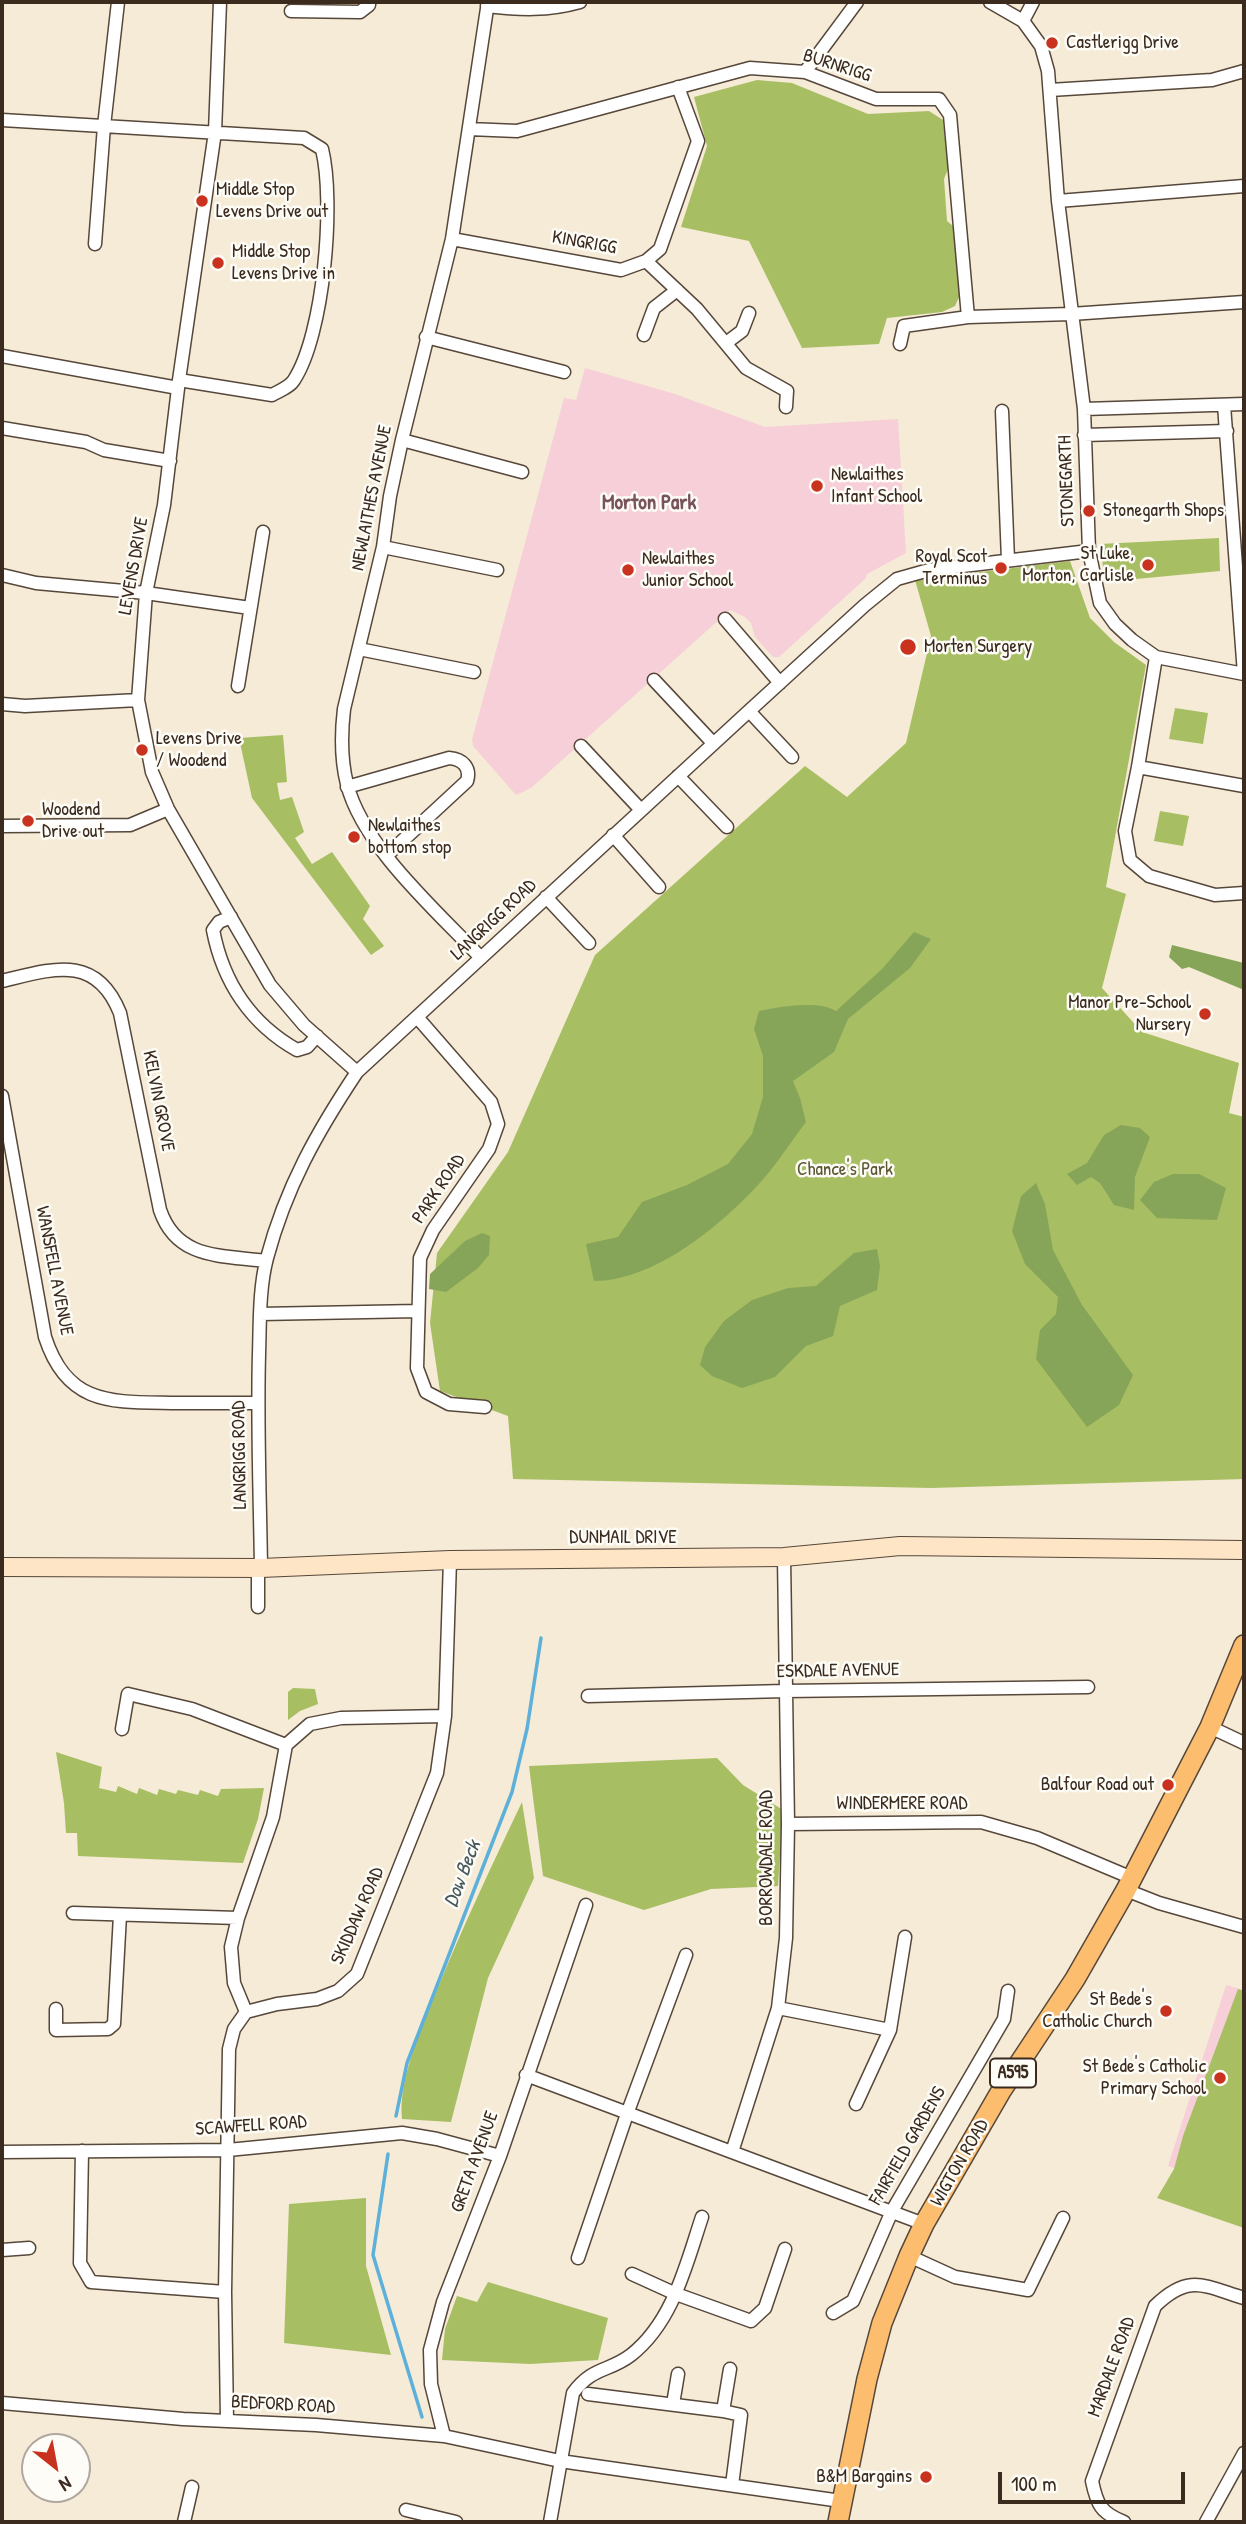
<!DOCTYPE html>
<style>
body{margin:0}
#map{position:relative;width:1246px;height:2524px;overflow:hidden;background:#f5ebd6;font-family:"Patrick Hand",sans-serif}
canvas{display:block}
.frame{position:absolute;inset:0;border:4px solid #3b2a1e;pointer-events:none}
.north{position:absolute;left:21px;top:2433px;width:70px;height:70px;box-sizing:border-box;background:#fdfcf7;border:2px solid #afa8a0;border-radius:50%;rotate:149deg;font-size:19px;font-weight:700;line-height:28px;text-align:center;color:#3b2a1e}
.north::after{content:'';display:block;margin:auto;width:24px;height:32px;background:#c8321e;clip-path:polygon(50% 0,100% 100%,50% 72%,0 100%)}
.scale{position:absolute;left:998px;top:2472px;width:187px;height:32px;box-sizing:border-box;border:4px solid #3b2a1e;border-top:0;padding-left:9px;font-size:21px;line-height:24px;white-space:nowrap;color:#3b2a1e;-webkit-text-stroke:5px #fdfcf7;paint-order:stroke}
</style>
<div id="map">
<canvas width="1246" height="2524"></canvas>
<div class="frame"></div>
<div class="north">N</div>
<div class="scale">100 m</div>
</div>
<script>
const g = document.querySelector('canvas').getContext('2d');
g.lineJoin = 'round';
function fillPath(path, color) {
  g.fillStyle = color;
  g.fill(path, 'evenodd');
}
function trace(path, color, width, dash) {
  g.strokeStyle = color;
  g.lineWidth = width;
  g.lineCap = dash ? 'butt' : 'round';
  g.setLineDash(dash || []);
  g.stroke(path);
}
function label(font, color, halo, rows, align = 'center') {
  g.font = font + ' "Patrick Hand",sans-serif';
  g.lineWidth = 5;
  g.setLineDash([]);
  g.textBaseline = 'middle';
  g.strokeStyle = halo;
  g.fillStyle = color;
  for (const [text, x, y, turn = 0] of rows) {
    g.save();
    g.translate(x, y);
    g.rotate((+turn || 0) * Math.PI / 180);
    g.textAlign = isNaN(turn) ? turn : align;
    if (halo) g.strokeText(text, 0, 0);
    g.fillText(text, 0, 0);
    g.restore();
  }
}
const built = new Path2D(`
 M585,368L675,394L765,427L898,419L906,553L867,574L865,579L779,657H773L755,637L751,623L745,617L730,610L531,788L516,795L473,746L472,740L564,398L576,400Z
 M1226,1985L1244,1990V2191L1168,2166Z`);
const green = new Path2D(`
 M757,80L792,83L868,114L929,111L943,120L948,169L944,179L947,221L953,226L961,293L955,306L942,312L887,318L879,344L802,348L749,241L681,227L707,146L694,97Z
 M1219,538L1220,571L1105,582L1100,544Z
 M1070,561L1090,618L1114,642L1146,665L1106,887L1126,894L1102,988L1142,1032L1239,1063L1229,1113L1244,1117V1479L931,1488L513,1479L508,1416L440,1391L430,1323L437,1253L508,1152L595,955L805,766L847,797L906,743L931,636L915,580Z
 M1175,708L1208,713L1203,744L1169,739Z
 M283,735L287,782L277,783L280,800L292,797L304,832L295,838L312,864L332,852L370,906L363,919L384,946L371,955L252,798L239,738Z
 M1160,811L1189,816L1183,846L1154,841Z
 M293,1688L315,1689L318,1704L300,1711L288,1720V1692Z
 M56,1752L102,1767L99,1788L116,1792L118,1786L137,1794L139,1788L157,1795L159,1789L176,1794L178,1790L198,1795L200,1790L218,1796L221,1789L264,1788L258,1819L243,1863L78,1856L77,1833H66L64,1803Z
 M717,1758L743,1785L783,1810L778,1886L711,1889L644,1910L543,1876L529,1766Z
 M522,1802L534,1878L488,1978L451,2122L402,2119C398,2078 422,2028 437,1990C463,1926 492,1865 522,1802Z
 M1238,1989L1244,1991V2228L1157,2198L1174,2169L1183,2136Z
 M366,2198V2266L391,2355L284,2343L289,2204Z
 M488,2282L608,2318L598,2360L530,2364L442,2360L445,2329L457,2296L477,2302Z`);
const forest = new Path2D(`
 M914,932L931,939L910,968L848,1019L834,1052L793,1081L800,1098L806,1122C790,1143 775,1167 757,1186C718,1228 653,1281 594,1281L586,1244L618,1237L642,1202L687,1185L728,1164L752,1134L763,1097V1056L754,1029L759,1011C779,1007 818,1000 836,1011L882,969Z
 M1172,945L1244,963V990L1189,967L1182,969L1169,957Z
 M1121,1125L1140,1128L1150,1137L1135,1177L1134,1210L1114,1205L1100,1183L1091,1177L1077,1185L1067,1174L1087,1163L1104,1135Z
 M1173,1174H1199L1226,1188L1217,1220L1157,1218L1140,1200L1154,1182Z
 M1036,1183L1045,1204L1053,1250L1082,1305L1133,1375L1119,1405L1087,1427L1036,1359L1040,1330L1056,1314L1058,1297L1025,1264L1012,1231L1021,1196Z
 M482,1233L490,1236L489,1255L478,1268L446,1292L429,1289L430,1274L465,1241Z
 M877,1249L880,1266L877,1290L840,1306L833,1336L806,1346L775,1377L742,1388L712,1376L700,1365L705,1347L724,1321L752,1300L788,1288L816,1286L854,1253Z`);
const stream = new Path2D(`
 M396,2116L407,2063L512,1792L527,1729L541,1638
 M388,2154L373,2255L422,2417`);
const street = new Path2D(`
 M220,2L215,132L179,380L164,505L146,593L138,700L152,772L168,809L270,985L304,1025L357,1072
 M990,2L1023,21L1041,46L1048,71L1058,201L1084,409L1089,551L1100,603L1115,624L1132,640L1156,657L1244,674L1224,405
 M487,6C520,10 548,11 580,2
 M291,11L360,12L369,5V2
 M1023,21L1033,2
 M805,72L857,2
 M1050,90L1212,80L1244,71
 M2,120L304,138L322,149C335,202 324,334 294,380C290,387 279,391 272,395L179,380
 M469,129L517,131L750,68L805,72L876,99H939L950,115L968,317
 M1058,201L1244,186
 M452,239L621,270L646,261L660,249L698,141L678,87
 M95,244L104,126L118,2
 M646,261L697,309L746,368L787,391L786,407
 M644,335L654,308L677,290
 M426,337L564,372
 M726,343L742,331L749,313
 M900,344L904,326L968,317L1071,314L1244,302
 M2,356L178,388
 M1084,409L1244,404
 M1002,411L1008,560
 M2,428L86,442L104,450L170,461
 M1084,435L1227,431
 M402,440L522,472
 M383,547L497,570
 M2,575L36,583L146,593L250,608
 M725,619L780,683
 M359,649L474,672
 M1156,657L1138,767L1125,831L1130,860L1149,876L1215,895L1244,893
 M654,680L713,743
 M238,686L263,532
 M2,704L25,706L138,700
 M749,711L792,757
 M581,746L641,810
 M1138,767L1244,786
 M678,776L727,827
 M347,787L449,758C463,759 471,768 467,781L386,856
 M2,826L130,825L168,809
 M613,835L659,887
 M546,897L589,943
 M231,917L219,922L213,930C223,982 251,1024 297,1050L307,1047L317,1036
 M481,958C437,911 363,847 347,784C341,760 341,734 344,709L383,547L390,496L402,440L452,239L488,2
 M2,981C52,969 96,953 120,1013L160,1210C177,1260 222,1255 266,1261
 M417,1017L491,1102L498,1124L489,1149L433,1230L420,1258L417,1368L426,1392L449,1404L485,1407
 M2,1096L45,1337C67,1405 111,1402 171,1403C200,1403 229,1403 258,1403
 M260,1314L418,1311
 M258,1568V1607
 M261,1568C260,1497 257,1425 259,1354C260,1323 259,1288 267,1258C286,1187 317,1132 357,1072L749,711L865,605L897,579L929,570L1089,551
 M588,1696L785,1691L1088,1687
 M1210,1727L1244,1743
 M122,1729L128,1694L192,1709L286,1745
 M788,1824L981,1822L1037,1838L1132,1878
 M1126,1890L1159,1903L1244,1927
 M73,1913L238,1918
 M778,2008L890,2030
 M56,2009V2030L108,2029L114,2024L120,1915
 M246,2012L234,1983L231,1947L238,1918L273,1817L286,1745L310,1724L341,1718L445,1716
 M526,2075L924,2224
 M856,2104L890,2030L905,1937
 M82,2151L80,2263L91,2282L225,2292
 M2,2152L228,2150L402,2133L437,2139L500,2156
 M732,2152L778,2008L786,1938L788,1824L784,1557
 M2,2250L29,2248
 M909,2256L955,2277L1028,2290L1063,2218
 M578,2258L627,2114L686,1955
 M632,2274L676,2294L751,2321L765,2308L785,2249
 M833,2313L853,2301L892,2211L1004,2019L1008,1991
 M588,2394L723,2411L741,2415L732,2485
 M2,2403L183,2419L316,2425L444,2436L560,2461L841,2501
 M673,2404L678,2374
 M723,2411L730,2369
 M227,2421L225,2292L229,2049L234,2029L246,2012L277,2004L317,1999L338,1991L357,1974L437,1773L445,1716L450,1560
 M444,2436L431,2384L430,2350L443,2302L500,2156L586,1905
 M406,2510L456,2522
 M184,2522L192,2487
 M550,2522L573,2393C593,2366 609,2372 631,2355C673,2322 686,2265 702,2217
 M1124,2522C1101,2513 1097,2505 1092,2481L1155,2306C1189,2273 1204,2286 1244,2298
 M1206,2522L1244,2453`);
const secondary = new Path2D(`
 M2,1567L261,1568L450,1560L784,1557L900,1546L1244,1550`);
const primary = new Path2D(`
 M838,2522L867,2379L882,2323L909,2256L924,2224L1001,2091L1075,1979L1126,1890L1210,1727L1244,1645`);
const markers = [
 [1052,43,7,"#c8321e"],
 [202,201,7,"#c8321e"],
 [218,263,7,"#c8321e"],
 [817,486,7,"#c8321e"],
 [1089,511,7,"#c8321e"],
 [1148,565,7,"#c8321e"],
 [1001,568,7,"#c8321e"],
 [628,570,7,"#c8321e"],
 [908,647,9,"#c8321e"],
 [142,750,7,"#c8321e"],
 [28,821,7,"#c8321e"],
 [354,837,7,"#c8321e"],
 [1205,1014,7,"#c8321e"],
 [1168,1785,7,"#c8321e"],
 [1166,2011,7,"#c8321e"],
 [1220,2078,7,"#c8321e"],
 [926,2477,7,"#c8321e"]
];
const shields = [
 [1013,2073,46]
];
const shieldNames = [
 ["A595",1013,2073]
];
const poiNames = [
 ["Castlerigg Drive",1066,43],
 ["Middle Stop",216,190],
 ["Levens Drive out",216,212],
 ["Middle Stop",232,252],
 ["Levens Drive in",232,274],
 ["Newlaithes",831,475],
 ["Infant School",831,497],
 ["Stonegarth Shops",1103,511],
 ["St Luke,",1134,554,"right"],
 ["Morton, Carlisle",1134,576,"right"],
 ["Royal Scot",987,557,"right"],
 ["Terminus",987,579,"right"],
 ["Newlaithes",642,559],
 ["Junior School",642,581],
 ["Morten Surgery",924,647],
 ["Levens Drive",156,739],
 ["/ Woodend",156,761],
 ["Woodend",42,810],
 ["Drive out",42,832],
 ["Newlaithes",368,826],
 ["bottom stop",368,848],
 ["Manor Pre-School",1191,1003,"right"],
 ["Nursery",1191,1025,"right"],
 ["Balfour Road out",1154,1785,"right"],
 ["St Bede's",1152,2000,"right"],
 ["Catholic Church",1152,2022,"right"],
 ["St Bede's Catholic",1206,2067,"right"],
 ["Primary School",1206,2089,"right"],
 ["B&M Bargains",912,2477,"right"]
];
const streetNames = [
 ["BURNRIGG",837,66,18],
 ["KINGRIGG",584,243,10],
 ["STONEGARTH",1067,481,-92],
 ["NEWLAITHES AVENUE",372,498,-79],
 ["LEVENS DRIVE",134,566,-80],
 ["LANGRIGG ROAD",494,920,-43],
 ["KELVIN GROVE",158,1101,79],
 ["PARK ROAD",439,1189,-56],
 ["WANSFELL AVENUE",54,1271,79],
 ["LANGRIGG ROAD",240,1455,-91],
 ["DUNMAIL DRIVE",623,1538],
 ["ESKDALE AVENUE",838,1671,-1],
 ["WINDERMERE ROAD",902,1804],
 ["BORROWDALE ROAD",767,1858,-90],
 ["SKIDDAW ROAD",358,1916,-66],
 ["SCAWFELL ROAD",251,2126,-4],
 ["FAIRFIELD GARDENS",908,2146,-60],
 ["GRETA AVENUE",475,2162,-70],
 ["WIGTON ROAD",960,2163,-60],
 ["MARDALE ROAD",1112,2367,-70],
 ["BEDFORD ROAD",283,2405,3]
];
const parkNames = [
 ["Chance's Park",845,1170]
];
const neighbourhoodNames = [
 ["Morton Park",649,503]
];
const waterNames = [
 ["Dow Beck",463,1874,-69]
];
fillPath(built, '#f6cfd8');
fillPath(green, '#a8be63');
fillPath(forest, '#86a559');
trace(stream, '#5db0d9', 3.5);
trace(street, '#57473a', 15);
trace(secondary, '#57473a', 20);
trace(primary, '#57473a', 22);
trace(street, '#fff', 12);
trace(secondary, '#fee5c5', 18);
trace(primary, '#fcbd6f', 19);
for (const [x, y, r, color] of markers) {
  const dot = new Path2D();
  dot.arc(x, y, r, 0, 2 * Math.PI);
  g.fillStyle = color;
  g.fill(dot);
  trace(dot, '#fdfcf7', 2.5);
}
for (const [x, y, w] of shields) {
  const box = new Path2D();
  box.roundRect(x - w / 2, y - 14.5, w, 29, 5);
  g.fillStyle = '#fdfcf7';
  g.fill(box);
  trace(box, '#3b2a1e', 2);
}
label('bold 18px', '#3b2a1e', null, shieldNames);
label('19px', '#3b2a1e', '#fdfcf7', poiNames, 'left');
label('19px', '#3b2a1e', '#fdfcf7', streetNames);
label('19px', '#5c5633', '#fdfcf7', parkNames);
label('bold 21px', '#79535b', '#fdfcf7', neighbourhoodNames);
label('italic 21px', '#47595f', '#fdfcf7', waterNames);
</script>
